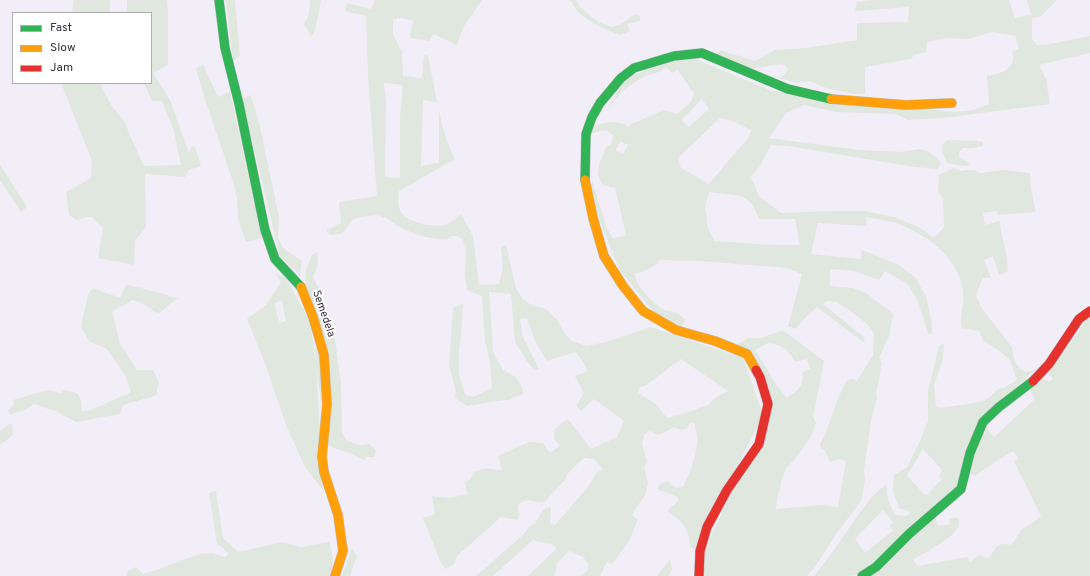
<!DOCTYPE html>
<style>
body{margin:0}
#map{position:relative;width:1090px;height:576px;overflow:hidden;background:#f2eef8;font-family:Overpass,sans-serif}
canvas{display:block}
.legend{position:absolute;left:12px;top:12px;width:140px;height:72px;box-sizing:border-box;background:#fff;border:1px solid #afadb1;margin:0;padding:5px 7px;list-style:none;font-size:12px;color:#36323d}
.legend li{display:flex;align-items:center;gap:8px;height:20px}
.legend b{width:20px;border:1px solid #afadb1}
</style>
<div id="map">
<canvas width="1090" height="576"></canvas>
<ul class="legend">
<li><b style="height:5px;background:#30b455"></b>Fast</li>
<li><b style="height:5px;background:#ff9f0a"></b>Slow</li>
<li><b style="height:5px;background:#e5322d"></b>Jam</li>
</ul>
</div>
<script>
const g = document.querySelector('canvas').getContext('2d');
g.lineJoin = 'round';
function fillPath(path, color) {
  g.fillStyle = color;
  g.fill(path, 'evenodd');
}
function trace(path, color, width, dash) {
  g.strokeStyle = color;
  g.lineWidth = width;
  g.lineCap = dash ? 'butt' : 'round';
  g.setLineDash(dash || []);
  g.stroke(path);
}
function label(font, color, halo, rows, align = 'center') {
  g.font = font + ' Overpass,sans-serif';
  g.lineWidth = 4;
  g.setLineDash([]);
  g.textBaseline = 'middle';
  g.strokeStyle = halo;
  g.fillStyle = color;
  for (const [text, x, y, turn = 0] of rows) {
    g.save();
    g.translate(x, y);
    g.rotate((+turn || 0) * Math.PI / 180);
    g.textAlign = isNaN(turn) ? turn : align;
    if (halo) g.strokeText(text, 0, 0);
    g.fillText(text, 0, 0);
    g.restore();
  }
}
const green = new Path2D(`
 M74,0H110V13H72Z
 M127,0H167L168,14V65L153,73L170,100L189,153L192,146L195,147L201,166L189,170L185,177L145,174L146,227L135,241L134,265L98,258L103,228L92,217H86L77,220L69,215L66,192L91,178L92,161L61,83H100L111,105L125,122L130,136L144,166L181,165L173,128L162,101H152L144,83H151V13H127Z
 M226,0H235L240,56L233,61Z
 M310,0H321L315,31L311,37L304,24L309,14Z
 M375,0H482L464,26L457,45L433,34L429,41L410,38L413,21L402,18L393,19V34L402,52L403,76L422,78L424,55L428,56L437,102L423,100L421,167L439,162V112L446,139L455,159L399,191C398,199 397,208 403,215C409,222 436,228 445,225C451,223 456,218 461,214L473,236L479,285L499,284L503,266L501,248L506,245L516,288L522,298L531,305L546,309L557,320L565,334L572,341L586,346L606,342L651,327L743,358L763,415L696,550L690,547C690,529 682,521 667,511L678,501V497L657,489L660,484L667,481L676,488L683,487C690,473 698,452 697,437C697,433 695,428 695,424L690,423L686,429L680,430L674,427L659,435L650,431L644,435L642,443L647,462L644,466L648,483L645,496L637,506L632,516L638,519L629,541L612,564L607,562L600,576H580L587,571L589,565L583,557L569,551L557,563L556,571L554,576H528L556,549L554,545L533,540L493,576H476L524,534L529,527L535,523L543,510L550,507L551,509L550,523L555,525L588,487L596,473L603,469L594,459L584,458L569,472L564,481L548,498L545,502C535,505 527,494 517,507L520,514L517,520L501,517L457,556L454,564L446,569L441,563L423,518L435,514L432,496L451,498L467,494L465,482L471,479L473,472C486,467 488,469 502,470L498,456L529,442L543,443L550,453L560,446L554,439L555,428L568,419L591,449L617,437L624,421L594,399L581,411L576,406L584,393L575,376L588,371L582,360L575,352L547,361L535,341L527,318L520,319L522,335L539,369L534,370L527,361L515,342L511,294L489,292L493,352L503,370L516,377L522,387L523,394L508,400L496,401L467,406L455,398L456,393L449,365L453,308L463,304L462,324L459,353V374L465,395L473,397L492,388L490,362L485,341L482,296L467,290L465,274L466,251L462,239L456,236H450L447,240L424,237L403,229L393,223L386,218L377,215L360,217L352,220L342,234L330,235L326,230L341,223L339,202L377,196L368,77L366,16L345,11L347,3L371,9ZM384,83L403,85L400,117V178L385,177L386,103ZM681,359L728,391L716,397L708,405L679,415L667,418L656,404L638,393L640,387L645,386Z
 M569,0H576L581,8L598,22L612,27L621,24L634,15L640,16V21L627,24L630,31L620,35C607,30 587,21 578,12C575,9 573,4 571,1Z
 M872,0H1009L1015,18L1031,15L1027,0H1057L1040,17L1032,18V39L1037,45H1045L1090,36V53L1039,65L1046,79L1050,104L944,118L908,120L896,114L837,112L804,105L786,113L769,138L859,150L900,152L920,149L929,152L938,159L941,163L938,169L914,167L789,146L771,145L760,166L751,177L759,196L781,213L832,211H864L894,217L919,227L934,238L944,227L943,198L938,192L939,175L953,168L962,171L965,170H974L980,173L1003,170L1030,173L1031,189L1036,212L998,215L997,211L983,213L985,225L999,221L1006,253L1008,271L999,275L993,256L984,260L991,278H983L979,287L976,296L983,310L1012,347L1014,360L1020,369L1026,372L1036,369L999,403L958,486L864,573L850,576H814L832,553L856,518L870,499L886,484L888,500L895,515L907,516L911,512L899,508L893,491L894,475L907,467L921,439L928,421V391L939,346L944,343L943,359L934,385L936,407L941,408L985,401L998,389L1004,388L1017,380L1010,360L998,350L983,340L979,331L962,328C959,316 965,303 963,291C958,256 927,235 896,223C886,220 875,219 866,217L867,226L818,223L811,254L861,259L862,250L899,265L916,278L926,297L932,323V333L929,335L916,297L907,284L885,271L879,280L854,271L830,269V286L853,288L866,293L893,314L889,336L879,358L882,362L876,394L877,398L871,421L864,470L865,480L861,501L837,533L815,567L807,576H702L705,549L772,404L736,345L748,338H761L781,331L787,333L824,361L813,417L816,423L812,434L806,444L795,459L786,468L781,481L780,490L778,494L776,509L822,505L838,507L846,461L840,459L830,462L826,452L821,448L820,444L825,435L839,396L847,380L853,379L857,381L873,355L874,333L867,324L853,313L837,302L827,301L823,304L865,338L863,342L817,307L806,317L795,329L788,326L802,274L787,268L700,261L660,260C653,268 646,271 635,274L637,283L648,297L662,309L677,313L685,319L681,327L660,319L620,271L592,201V179L606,226L613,239L626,235L615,188L603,185L598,176L599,165L606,147L612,143L613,135L606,130L592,133V128C605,121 616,119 629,127L631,124L664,110L677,114L691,102L694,94L678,70L672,73L666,67L659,72L647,75L640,79L626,88L607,109L627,77L688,56L772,91L955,112L973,110L989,104L987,76C995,75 1012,71 1013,60C1014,57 1013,54 1012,51L1019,49L1015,36L992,32L969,39L948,38L927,42L926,52L914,55L911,59L865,67V94H853L823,87L810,81L796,83L779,78L784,75L788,69L785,65L780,64L750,69L718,54L720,50L755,61L775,50L805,48L857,40V23L908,22L909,7L855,11L857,2ZM702,99L709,109L689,127L682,120ZM720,118L732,121L751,130L748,138L709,184L681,168L678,158ZM620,141L628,145L623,154L616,150ZM709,192L742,196L752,204L759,219H795L800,245H773L714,241L707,225V216L705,206ZM768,343C782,345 788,349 795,362L807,359L810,369L802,372C805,386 798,390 787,398L776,384L755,350ZM923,449L942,470L939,476L942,479L926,496L907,476ZM883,510L893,522L889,526L893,530L865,553L855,539Z
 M203,64L218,97L230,92L262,238L246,242L238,219L237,198L233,182L205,99L196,69Z
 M251,95L260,127L279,217L278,239L284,249L302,261L300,276L280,256L242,99Z
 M948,140L977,141L983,142V146L972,148H963L959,152V157L969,163L968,166C961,166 954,165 947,163L942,152V145Z
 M0,165L27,207L21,212L0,180Z
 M317,252L318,265L313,277L320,291L331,318L336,346L341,384L342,432L346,440L358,445L369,444L376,450L374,457H366L365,460L352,454L327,445L305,285L306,269L312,255Z
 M275,273L286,278L314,329L323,490L305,467L286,425L266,366L247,319L266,305L281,282ZM282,300L286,321L280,323L277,315L275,303Z
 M126,284L178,298L159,313L153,311L144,304L133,300L112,311L117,330L119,342L137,370H153L159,383L157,389V395L123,405L120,414L76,422L57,412L34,404L26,409L10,415L8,411L14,404L13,400L47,390L61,393L64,390L77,393L81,400L82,411L91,410L131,392L125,375L107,349L89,341L81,326L88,295L93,288L120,298Z
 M1090,315V576H871L934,515L938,526L950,524L949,520L957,517L959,520C959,522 959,525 958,527C954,538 924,553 913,560L918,566L967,557L970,562L979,555L988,558C998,549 994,542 1010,545L1013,543L1022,529L1031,524L1041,516L1014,461L1019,459L1013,451L992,464L975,476L968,472L984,425L994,437L1035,399L1029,389L1044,379L1049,382L1053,378L1048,374Z
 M12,423L13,435L0,445V431L8,425Z
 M216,491L223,538L238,552L282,542L301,547L329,542L333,558L331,576H126L128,571L136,567L143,574L156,570L199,554L211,553L225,557L229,554L217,543L209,493Z
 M352,548L357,556L350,576H342Z
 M670,559L672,570L668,576H657Z`);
const fast = new Path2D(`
 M219,0L225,48L239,104L265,230L275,259L301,287
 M585,180L586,134L592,117L600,103L621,78L634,68L674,56L702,53L788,89L831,99
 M862,576L876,567L909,534L961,489L970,453L983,422L999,407L1033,381`);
const slow = new Path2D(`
 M831,99L906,105L952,103
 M585,180L593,218L604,256L623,286L643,311L676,330L715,341L747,354L756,370
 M301,287L313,317L324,355L327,404L322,457L324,472L338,515L343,551L335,576`);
const jam = new Path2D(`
 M1033,381L1049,364L1079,319L1090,311
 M699,576L700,551L707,527L727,490L759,444L768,404L760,377L756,370`);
const streetNames = [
 ["Semedela",323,314,71]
];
fillPath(green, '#dfe7df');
trace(fast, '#c3bfc9', 10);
trace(slow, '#c3bfc9', 10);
trace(jam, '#c3bfc9', 10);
trace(fast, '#30b455', 9);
trace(slow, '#ff9f0a', 9);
trace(jam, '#e5322d', 9);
label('11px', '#36323d', '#fff', streetNames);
</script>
